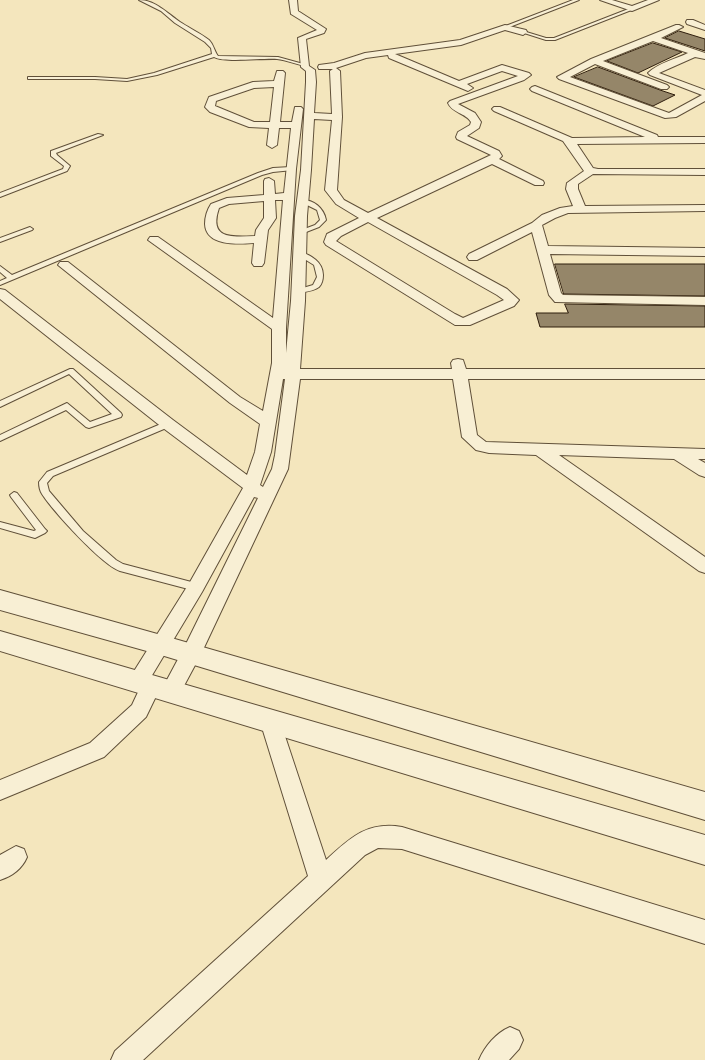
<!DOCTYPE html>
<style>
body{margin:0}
canvas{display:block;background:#f4e6bd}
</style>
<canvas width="705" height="1060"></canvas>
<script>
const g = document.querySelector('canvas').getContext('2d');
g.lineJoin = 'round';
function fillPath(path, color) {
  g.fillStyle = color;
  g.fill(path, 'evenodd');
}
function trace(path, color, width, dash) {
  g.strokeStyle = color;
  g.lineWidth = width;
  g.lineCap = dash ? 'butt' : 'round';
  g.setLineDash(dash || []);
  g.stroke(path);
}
const building = new Path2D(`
 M679,31L705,39V51L665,38Z
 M653,43L682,52L638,73L607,61Z
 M598,67L660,90L675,95L653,106L574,77Z
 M555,264H705V296L564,294Z
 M565,304L705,306V327H540L536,313H568Z`);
const service = new Path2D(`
 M139,0C155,0 167,13 180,22C189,28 200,33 209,40C214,45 214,51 218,56L278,57L307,65L305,66C296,64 286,60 277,59C263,58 224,63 214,57L157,75L127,81L95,79H28V77H95L127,79L154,73L212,54L211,48L205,42L175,23L161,11Z
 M573,0H579L507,28L503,27Z
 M631,8L634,9L555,40H546L521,32L523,31L546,38H554Z
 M98,134L103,135L56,153L57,155L70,166L67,171L0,197V193L63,169L64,166L51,156V151Z
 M291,167L294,169L293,170L273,172L262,175L0,285V281L7,278L0,272V266L12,275L258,173L273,168Z
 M301,200C313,199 324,208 326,220L319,227L301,234L298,232L299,231L315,225L320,220L317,210L301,202Z
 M30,227L33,229L32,230L0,242V238Z
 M300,252C311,255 323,262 323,275C323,279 322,284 319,287C314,291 304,292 298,293L296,292V290L313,285L317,277L314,265L298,255V253Z
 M70,369H73L121,413L122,415L121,417L89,428L86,427L66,410L0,441V435L67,403L90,422L112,414L69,374L0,407V401Z
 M168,421L171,422L172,424L171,426L53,476L47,483L49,491L83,531L116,560L123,564L199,584L201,587L199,590L196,591L120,571C102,565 53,511 42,494C40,491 39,486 39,482L47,472Z
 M14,492L17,493L45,529L47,531L45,533L35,538L0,528V522L34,531L36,530L11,497L10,495Z`);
const minor = new Path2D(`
 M289,0H297L298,11L326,29L324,33L306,39L309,66L315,70L316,82L314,113L332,114L330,71L333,69H319L318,67L319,65L334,63L365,53L460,40L505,25L526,30L527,32L523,35L505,30L461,45L395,54L459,81L502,65L529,73L531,75L524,80L458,104L475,113L481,122L479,128L467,136L499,151L502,156L499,159L543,181L544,183L543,185H535L492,164L377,218L507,289L519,300L514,306L470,325H455L326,245L324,242L327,234L359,218L336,204L325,190L332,120L314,119L311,170L307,216L305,301L300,369H452L451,363L453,360L458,359L463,360L466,369H705V379H468L477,435L486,442L705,449V459H698L705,463V477L699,475L674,459L559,455L705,557V573L699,571L536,455L489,453L476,450L462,437L453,379H300L288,469L201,654L178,697L171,700L164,697L161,691L184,648L258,498L254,497L202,592L151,677L158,680L161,686L146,717L104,757L0,800V780L90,743L132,705L139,690L131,688L128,682L131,676L190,582L243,488L163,428L0,299V289L5,290L173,420L247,475L255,452L260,424L230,403L58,265L60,262H68L240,397L263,411L272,363V329L148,240L150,237H158L273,318L283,200H275L276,218L268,230L264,263L262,266H254L252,263L254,243C239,244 206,247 205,224C205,217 207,210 211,204L227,198L264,195V181L265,179L269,178L274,181L275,194L284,193L291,128H279L277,145L272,148L267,145L269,128L249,127L210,112L205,107L209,97L253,82L274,81L277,71H283L285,73L280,122H292L295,107H301L303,109L296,169L286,328V353L291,301L295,216L301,170L306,82V71L301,67L298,38L317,30L291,14ZM388,55L389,58L468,91L473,88L467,84L502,71L518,76L450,101L448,103C452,113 466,113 471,122L470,125L458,132L456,137L457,139L491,155L368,213L344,200L337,190L342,117L340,71L336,68L366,58ZM274,87L270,122H254L215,106L216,101L254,88ZM264,201V218L256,230L255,236C233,237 208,240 219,208L229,204ZM368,222L497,295L504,300L463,318L455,314L336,241L341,236ZM283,379H285L275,455L272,469L263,487L260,485L271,452Z
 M600,0H612L632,6L648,0H659L632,11Z
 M687,20H693L705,25V30L687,24L686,22Z
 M676,25H679L683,27L661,38L705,53V59L695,57L659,73L705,90V101L676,117L665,118L559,79L557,77L591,59ZM653,41L688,53C676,59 658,63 648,73L650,75L702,95L669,113L570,77L595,64L661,89H667L669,87L667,85L603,61Z
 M535,86L657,135L658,137H705V143L577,144L593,168L598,169H705V175L593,174L578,184V189L585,206L705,205V211L568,213L555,218L542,225L548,246L705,248V256L550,254L561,293L563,295L705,297V305L555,302L549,295L532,232L477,260H469L467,257L469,254L532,223L542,215L560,208L573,206L566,189L567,183L584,171L563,141L494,111L492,109L494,107H500L572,138L645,137L532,91L530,89L532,87Z
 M270,712L277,715L280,721L326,860C350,838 367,821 402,827L705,920V944L402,849L378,848L365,855L143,1060H111L115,1051L308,876L260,721L263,715Z
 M16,846L24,849L27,857C22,869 12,876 0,880V855Z
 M510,1027L519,1031L523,1040L519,1049L509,1060H479C485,1046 496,1033 510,1027Z`);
const tertiary = new Path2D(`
 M0,590L161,635L705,792V820L161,655L0,610Z
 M0,631L705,835V865L0,651Z`);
fillPath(building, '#958669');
trace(building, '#2f1e0d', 1);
trace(service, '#605039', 2);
trace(minor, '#605039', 2);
trace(tertiary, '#605039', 2);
fillPath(service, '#f8efd4');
fillPath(minor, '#f8efd4');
fillPath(tertiary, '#f8efd4');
</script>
